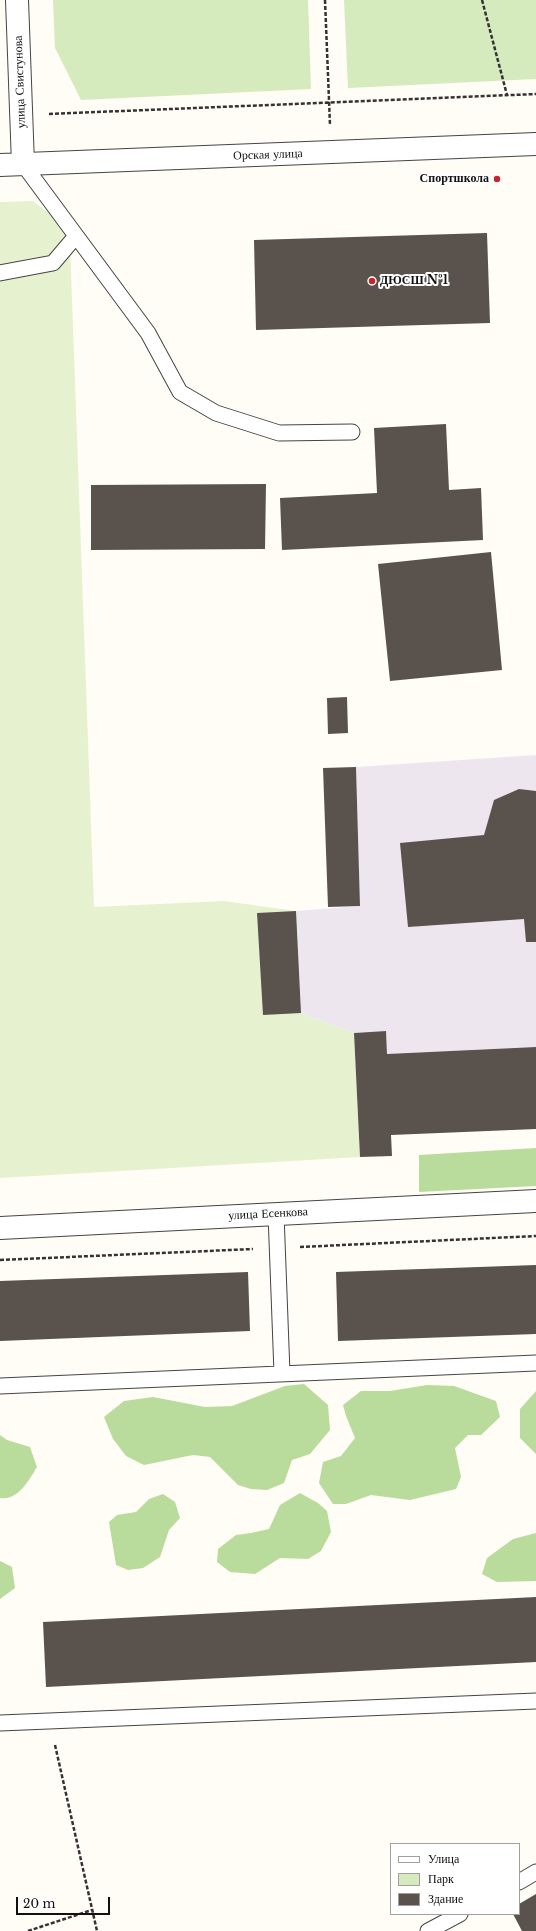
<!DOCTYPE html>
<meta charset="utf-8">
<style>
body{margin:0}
#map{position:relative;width:536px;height:1931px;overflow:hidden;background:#fffdf5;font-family:"Libre Baskerville",serif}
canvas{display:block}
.legend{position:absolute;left:390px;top:1843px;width:130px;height:72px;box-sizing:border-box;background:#fff;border:1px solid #a0a0a0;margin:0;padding:5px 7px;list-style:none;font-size:12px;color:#111}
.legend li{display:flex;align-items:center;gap:8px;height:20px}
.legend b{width:20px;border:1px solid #a0a0a0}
.scale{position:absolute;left:16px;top:1897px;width:94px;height:18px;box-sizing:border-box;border:2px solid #111;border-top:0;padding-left:5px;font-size:12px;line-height:14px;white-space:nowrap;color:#111;-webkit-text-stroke:3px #fff;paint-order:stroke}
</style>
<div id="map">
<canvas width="536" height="1931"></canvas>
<ul class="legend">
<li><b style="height:5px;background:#fff"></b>Улица</li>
<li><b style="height:11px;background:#d5ebbd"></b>Парк</li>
<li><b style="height:11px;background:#5a524d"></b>Здание</li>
</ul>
<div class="scale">20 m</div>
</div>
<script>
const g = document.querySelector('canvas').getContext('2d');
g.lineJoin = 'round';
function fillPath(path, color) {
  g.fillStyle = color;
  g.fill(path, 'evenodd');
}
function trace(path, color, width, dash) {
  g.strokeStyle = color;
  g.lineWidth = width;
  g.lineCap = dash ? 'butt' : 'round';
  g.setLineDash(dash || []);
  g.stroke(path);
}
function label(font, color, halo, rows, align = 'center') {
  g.font = font + ' "Libre Baskerville",serif';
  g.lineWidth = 4;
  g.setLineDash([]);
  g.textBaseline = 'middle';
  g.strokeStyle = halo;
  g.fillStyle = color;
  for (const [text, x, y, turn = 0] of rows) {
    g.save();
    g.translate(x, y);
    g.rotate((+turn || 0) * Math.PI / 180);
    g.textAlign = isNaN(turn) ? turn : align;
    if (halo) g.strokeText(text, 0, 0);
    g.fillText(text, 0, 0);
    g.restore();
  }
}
const industrial = new Path2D(`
 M536,755V1047L387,1054L386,1031L354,1033L301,1013L296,911L360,906L356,767Z`);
const green = new Path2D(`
 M53,0H308L311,89L81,100L55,48Z
 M344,0H536V79L348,88Z`);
const forest = new Path2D(`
 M536,1148V1186L419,1192V1155Z
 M304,1384L328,1405L330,1430L310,1454L292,1460L284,1483L267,1490L251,1489L238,1485L210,1457L193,1455L144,1465L126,1456L113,1439L104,1417L124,1401L153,1397L205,1407L232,1406L285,1386Z
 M427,1385L454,1386L496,1401L500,1417L481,1435H468L455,1448L461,1477L456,1489L410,1500L371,1495L346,1504H333L319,1483L323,1462L341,1456L355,1438L346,1416L343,1405L361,1391H390Z
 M536,1391V1454L520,1438V1409Z
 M0,1435L7,1440L30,1447L37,1467C29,1480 18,1501 0,1498Z
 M300,1493L318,1503L327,1511L331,1532L321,1551L308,1559L280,1558L255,1574L230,1572L217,1562L218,1549L236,1535L251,1533L269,1529L280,1505Z
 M163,1494L175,1502L180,1518L169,1530L160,1557L143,1568L128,1570L116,1565L109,1522L117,1515L136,1512L149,1499Z
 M536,1533V1581L497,1582L482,1574L487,1558L513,1539Z
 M0,1561L12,1567L15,1588L0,1599Z`);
const pitch = new Path2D(`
 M33,201L57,219L70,244L94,907L224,901L296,911L301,1013L354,1033L360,1157L0,1178V202Z`);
const building = new Path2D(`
 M487,233L490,323L256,330L254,240Z
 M446,424L449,490L481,488L483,540L282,550L280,498L377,493L374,428Z
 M266,484L265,549L91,550V485Z
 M491,552L502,670L390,681L378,564Z
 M347,697L348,733L328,734L327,698Z
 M356,767L360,906L328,907L323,768Z
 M519,789L536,791V942H526L524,919L408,927L400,843L484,835L494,800Z
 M296,911L301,1013L263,1015L257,913Z
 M386,1031L387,1054L536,1047V1129L391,1135L392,1156L360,1157L354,1033Z
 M536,1265V1334L338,1341L336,1272Z
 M248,1272L250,1331L0,1341V1281Z
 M536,1597V1662L46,1687L43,1622Z
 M536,1894V1931H522L513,1914H519V1904Z`);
const path = new Path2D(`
 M325,0L330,125
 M482,0L507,95
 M49,114L536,94
 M300,1247L536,1236
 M0,1260L253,1249
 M55,1745L97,1931
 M28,1931L92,1910`);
const lane = new Path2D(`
 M23,164L148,333L180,392L216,413L279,433L352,432
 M0,273L53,263L76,236
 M276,1214L282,1373
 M0,1386L536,1363
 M0,1723L536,1701
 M519,1882L536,1872
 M428,1931L460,1914`);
const street = new Path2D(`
 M17,0L23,164
 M0,165L536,144
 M0,1228L536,1201`);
const markers = [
 [497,179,4,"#c4262e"],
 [372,281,4,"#c4262e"]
];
const streetNames = [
 ["улица Свистунова",20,82,-92],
 ["Орская улица",268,155,-2],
 ["улица Есенкова",268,1214,-3]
];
const poiNames = [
 ["Спортшкола",489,179],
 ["ДЮСШ №1",380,281,"left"]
];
fillPath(industrial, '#eee6ef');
fillPath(green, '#d5ebbd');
fillPath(forest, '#b9dc9c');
fillPath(pitch, '#e6f2cf');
fillPath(building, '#5a524d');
trace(lane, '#444', 17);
trace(street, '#444', 24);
trace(path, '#333', 2.5, [4, 2]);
trace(lane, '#fff', 15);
trace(street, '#fff', 22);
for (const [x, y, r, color] of markers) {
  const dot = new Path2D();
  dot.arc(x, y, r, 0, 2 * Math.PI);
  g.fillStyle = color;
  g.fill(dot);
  trace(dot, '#fff', 1.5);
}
label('12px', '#111', '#fff', streetNames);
label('bold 12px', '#111', '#fff', poiNames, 'right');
</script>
